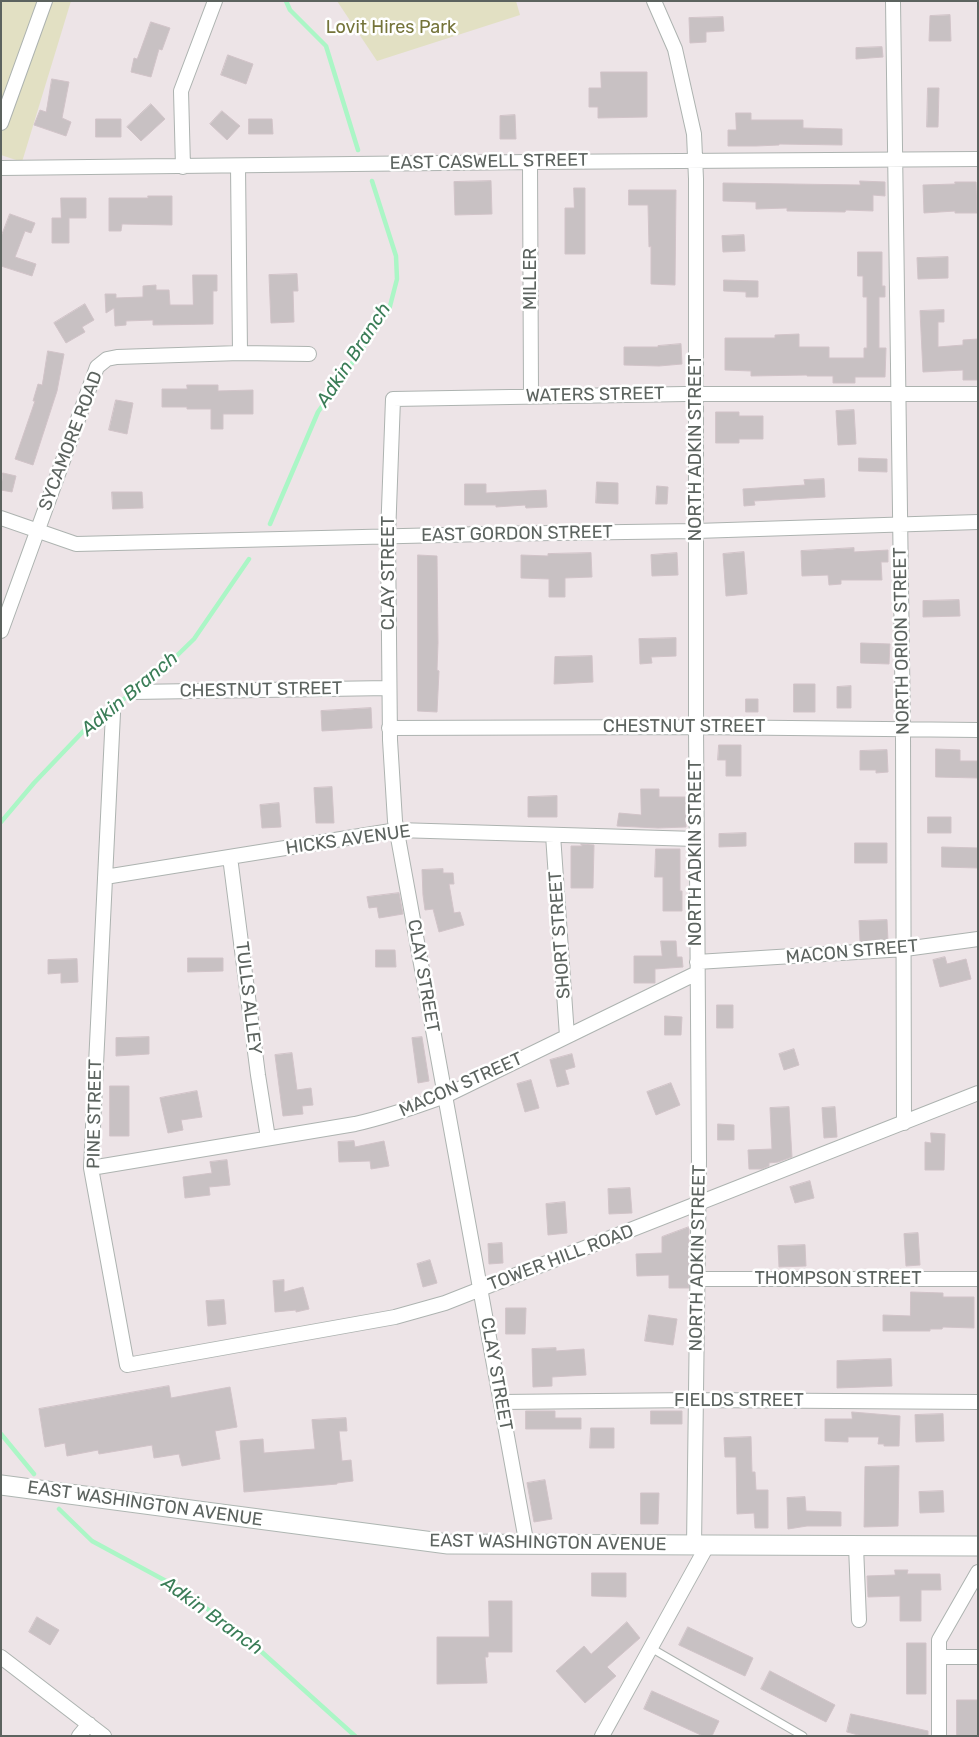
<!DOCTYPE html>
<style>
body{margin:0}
#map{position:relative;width:979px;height:1737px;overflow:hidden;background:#ede4e7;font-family:Rubik,sans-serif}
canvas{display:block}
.frame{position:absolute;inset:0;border:2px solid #5c635f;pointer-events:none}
</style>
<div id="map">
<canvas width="979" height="1737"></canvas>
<div class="frame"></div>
</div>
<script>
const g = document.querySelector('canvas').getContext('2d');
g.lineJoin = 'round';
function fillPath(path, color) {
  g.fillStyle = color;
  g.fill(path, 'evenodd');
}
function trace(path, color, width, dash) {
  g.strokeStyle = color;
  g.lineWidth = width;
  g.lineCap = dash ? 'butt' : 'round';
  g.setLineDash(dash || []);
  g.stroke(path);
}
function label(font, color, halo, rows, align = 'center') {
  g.font = font + ' Rubik,sans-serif';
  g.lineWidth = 5;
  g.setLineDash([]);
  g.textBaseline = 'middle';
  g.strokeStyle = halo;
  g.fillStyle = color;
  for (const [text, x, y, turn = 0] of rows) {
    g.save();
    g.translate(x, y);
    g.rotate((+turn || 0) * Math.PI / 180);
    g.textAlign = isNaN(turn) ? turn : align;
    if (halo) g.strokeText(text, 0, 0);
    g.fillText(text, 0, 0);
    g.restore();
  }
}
const green = new Path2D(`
 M1,1H71L22,162L1,155Z
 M337,1H516L520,15L377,61Z`);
const stream = new Path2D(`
 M286,1L290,10L326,46L358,150
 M270,524L318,412L389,310L397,279L396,256L372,181
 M140,688L155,677L194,639L249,559
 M1,822L34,783L94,720L131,694
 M1,1434L34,1474
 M59,1509L92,1541L179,1588L244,1636L355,1736`);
const building = new Path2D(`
 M950,15L951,41H929L930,16Z
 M723,17L724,31L706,32V42L690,43L689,18Z
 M151,22L170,28L162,50L159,49L151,77L131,72L134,58L137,59Z
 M882,47L883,57L856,59V48Z
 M228,55L253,64L246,84L221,75Z
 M601,72H647V117L598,118V107H589V88H601Z
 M52,79L69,82L62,118L71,122L66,136L34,125L40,110L46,112Z
 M928,88H939L938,127H927Z
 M151,104L165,119L141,141L127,127Z
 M222,111L240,126L227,140L210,124Z
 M736,113H751V120H803V128L842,129V145L779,144V145L756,146H728V130H736Z
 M515,115L516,139H500V116Z
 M96,119H121V137H96Z
 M249,119H272L273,134H249Z
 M491,181L492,214L455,215L454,182Z
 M860,181L885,182V196L873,195V211L846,210L845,212L787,211V208L756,209V202L723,201V183L860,185Z
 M955,182H976L977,213H955V211L924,213L923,185L955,184Z
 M574,188H585V254H565V208H574Z
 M629,190H676L675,285L651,284V246L649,247L648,205H629Z
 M148,196H172V225L122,224L121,231H109V198H148Z
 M61,198H86V218H69V243H52V218H61Z
 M10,214L35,223L31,233L25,231L15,257L36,264L32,276L1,266V237Z
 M744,235L745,251L723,252L722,236Z
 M858,252H882V286H885V297H879V348H886L885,377H855V383H833V376H807V375L751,376V371L725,370V338H775V335L799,334V347H829V358H864V348H867V297H863V276H858Z
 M948,257V278L918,279L917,258Z
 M297,274L298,291H293L294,322L271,323L269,275Z
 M193,275H217V291H213V324L153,325V320L126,321V325L115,326L114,308L106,313L105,294H116V298L143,297V286L156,285V290H169L170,305H193Z
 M724,280L758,281V297H746V292L724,291Z
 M85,304L94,320L82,327L85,332L66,343L54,323Z
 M944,310V322H938V347L963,345V340L978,339V380H963V370L923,372L920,311Z
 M681,344L682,364L659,366L624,365V347H658V346Z
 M48,351L64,354L57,391L33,465L15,459L35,401H33L38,384L42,385Z
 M187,385H218V391L253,390V414H223V429H211V409H187V407H162V389H187Z
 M116,400L133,403L127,434L109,430Z
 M854,410L856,444L838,445L836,411Z
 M716,412H739V416H763V439H739V443H716Z
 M859,458L887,459V472L859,471Z
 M3,473L16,476L12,492L1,490Z
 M824,479L825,497L754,501L755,505L744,506L743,489L805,485L804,480Z
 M597,482L618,483V504L596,503Z
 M465,484H486V493L546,490L547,507L526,508L525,505L496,507V505H465Z
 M657,486L668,487L667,504H656Z
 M112,492H142L143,508L113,509Z
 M854,548V552L888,550V562H881L882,580H841V584L829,585L828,575L802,576L801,551Z
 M744,552L747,594L726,596L723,554Z
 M591,553L592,577L565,578V597H549V579L521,578V555L548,556V554Z
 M677,553L678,575L652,576L651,555Z
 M418,555L437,556L438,643L437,670L439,671L437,712L418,711Z
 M959,600L960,616L923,617V601Z
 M676,638V656L651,657L652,663L640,664L639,639Z
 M861,643L890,644L889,664L861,663Z
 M592,656L593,682L554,684L555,657Z
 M794,684H815V712H794Z
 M851,686V708H837V687Z
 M746,699H758V712H746Z
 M371,708L372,728L322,731L321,711Z
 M719,745H741V776H726V760H718Z
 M936,749L960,750V761H978V778L936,777Z
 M887,750L888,772L876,773V770H860V751Z
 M332,787L334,823H316L314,788Z
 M641,789H659V797H686V827L658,828L617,826L619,813L641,815Z
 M557,796V817H528V797Z
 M279,803L281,827L262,828L260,805Z
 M928,817H951V833H928Z
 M746,833V846L719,847V834Z
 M855,843H887V863H855Z
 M581,844L594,845L593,888H571V846H582Z
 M942,847L978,848V868L942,867Z
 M656,849H680V891H682V911H663V877H655Z
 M443,869V873H453L454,884H449L454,913L460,912L464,925L439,932L433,909L425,910L423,895L422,870Z
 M399,893L403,914L379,918L377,907L369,908L367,897Z
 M887,920L888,941L860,942L859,921Z
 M661,941H676L677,957H682L683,967L655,969V983H634V956H662Z
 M376,950H395L396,967H376Z
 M945,957L947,964L966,959L971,979L940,987L933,960Z
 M188,958H223V971L188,972Z
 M77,959L78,982L61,983V973L48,974V960Z
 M717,1005H733V1028H717Z
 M665,1016L682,1017L681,1035H665Z
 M149,1037V1054L116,1056V1038Z
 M422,1037L429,1081L418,1083L412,1038Z
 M794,1049L799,1065L784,1070L779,1054Z
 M292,1053L297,1090L311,1088L313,1105L302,1106L303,1114L283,1116L275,1055Z
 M572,1054L575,1067L565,1070L569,1084L557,1087L550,1060Z
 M531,1080L539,1108L525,1112L517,1084Z
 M671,1083L680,1105L656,1115L647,1092Z
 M110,1086H129V1136H110Z
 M197,1091L202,1117L181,1120L183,1130L168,1133L160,1098Z
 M789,1107L792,1157L778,1162L769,1163V1166L762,1169H749L748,1150L772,1149L770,1108Z
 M835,1107L837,1137L824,1138L822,1108Z
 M718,1124L734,1125V1140H718Z
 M931,1133L945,1134L944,1170H925V1142L931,1143Z
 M354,1141L355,1147L384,1141L389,1166L371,1169L370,1161L339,1162L338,1142Z
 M227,1160L230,1185L209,1187L210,1195L185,1198L183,1177L212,1173L210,1162Z
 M810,1181L814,1198L795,1203L790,1187Z
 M630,1188L632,1213L609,1214L608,1189Z
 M565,1202L567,1233L548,1235L546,1204Z
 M689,1227V1288H669V1275L637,1276L636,1254L662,1253V1237Z
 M918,1233L920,1265L906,1266L904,1234Z
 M502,1243L503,1263L489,1264L488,1244Z
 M805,1245L806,1266L779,1267L778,1246Z
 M430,1260L437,1283L423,1287L417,1264Z
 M284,1280V1292L303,1287L309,1309L296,1312V1310L275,1312L273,1281Z
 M911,1292L943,1293V1297H974V1328L943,1327L942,1329H930V1331H883V1315L910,1316Z
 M224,1300L226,1324L208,1326L206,1301Z
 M506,1308H526L525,1334H506Z
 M649,1315L677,1319L673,1345L645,1341Z
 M556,1348V1351L584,1349L586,1375L552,1377V1386L533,1387L532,1349Z
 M891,1359L892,1386L837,1388V1361Z
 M169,1386L171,1398L230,1387L237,1427L215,1431L220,1459L182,1466L179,1454L154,1458L152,1445L99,1454L98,1450L67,1456L65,1443L45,1447L39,1409Z
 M526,1411H555V1418H581V1429H526Z
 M651,1411H682V1424H651Z
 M852,1412L900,1416L899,1446H884V1444H878L879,1437H848V1442L825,1441V1419H852Z
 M943,1414L944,1441L916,1442L915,1415Z
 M346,1418L347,1431H339L342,1461L351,1460L353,1481L337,1483V1484L244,1492L240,1441L263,1439L264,1453L315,1449L312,1420Z
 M591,1428H614V1448H590Z
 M751,1437L752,1472H755L756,1490H768V1528H755L754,1513L737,1514L736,1457H725L724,1438Z
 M899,1466L898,1526L864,1527L865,1467Z
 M545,1480L552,1519L534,1522L527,1483Z
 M943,1491L944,1512L920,1513L919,1492Z
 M641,1493H659L658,1524H641Z
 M805,1497L806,1511L841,1512V1526H807L788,1529L787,1498Z
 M895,1570H908L907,1574H940L941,1590H921V1621H900V1596L868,1597L867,1576L895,1575Z
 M592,1573H626V1597L592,1596Z
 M489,1601H512V1652H488V1657H485L487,1683L437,1684V1637H489Z
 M37,1617L59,1630L50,1645L29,1632Z
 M627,1622L640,1638L607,1667L616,1676L585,1703L556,1671L584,1646L591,1654Z
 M688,1627L753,1658L745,1676L679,1645Z
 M907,1643H926V1694H907Z
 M770,1671L835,1705L826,1722L761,1689Z
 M652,1691L719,1721L712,1736H703L644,1709Z
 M957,1700H978V1736H957Z
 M851,1714L928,1731V1736H862L847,1732Z`);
const lane = new Path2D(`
 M651,1648L803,1736`);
const street = new Path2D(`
 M654,1L675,49L694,134L696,179V727L699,1160L694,1546
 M893,1L903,730L904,1123
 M1,123L45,1
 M530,162L531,396
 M238,166L240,353
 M183,167L181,91L215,1
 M1,168L530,162L978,159
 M1,518L76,544L485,534L696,531L978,522
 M1,631L97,367L107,359L117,357L240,353L309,354
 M132,692L389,688
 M113,713L91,1168L127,1365L395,1317L445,1303L978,1093
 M389,728L696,727L978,730
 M553,835L567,1036
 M230,857L258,1075L268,1138
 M105,877L397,830L696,839
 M697,962L905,949L978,939
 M91,1168L355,1124C386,1117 415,1107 445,1096L697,973
 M698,1279H978
 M501,1402L696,1400L978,1402
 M527,1546L395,821L390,740L388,536L393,399L685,394H978
 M856,1546L859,1620
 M1,1657L104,1736
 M939,1657H978
 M79,1736L89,1724
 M602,1736L707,1546
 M939,1736V1640L978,1572`);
const secondary = new Path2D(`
 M1,1485L448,1544L978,1546`);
const parkNames = [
 ["Lovit Hires Park",391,28]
];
const streetNames = [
 ["EAST CASWELL STREET",489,162,-1],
 ["MILLER",531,279,-90],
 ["WATERS STREET",595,395,-1],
 ["SYCAMORE ROAD",71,441,-69],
 ["NORTH ADKIN STREET",696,448,-90],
 ["EAST GORDON STREET",517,534,-1],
 ["CLAY STREET",389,573,-90],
 ["NORTH ORION STREET",902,641,-91],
 ["CHESTNUT STREET",261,690,-1],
 ["CHESTNUT STREET",684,727],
 ["HICKS AVENUE",348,840,-8],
 ["NORTH ADKIN STREET",696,853,-90],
 ["SHORT STREET",560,935,-94],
 ["MACON STREET",852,952,-5],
 ["CLAY STREET",423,976,80],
 ["TULLS ALLEY",248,998,83],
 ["MACON STREET",461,1085,-24],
 ["PINE STREET",95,1114,-89],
 ["TOWER HILL ROAD",561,1258,-21],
 ["NORTH ADKIN STREET",698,1258,-89],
 ["THOMPSON STREET",838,1279],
 ["CLAY STREET",496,1374,80],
 ["FIELDS STREET",739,1401],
 ["EAST WASHINGTON AVENUE",145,1504,8],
 ["EAST WASHINGTON AVENUE",548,1543,1]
];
const waterNames = [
 ["Adkin Branch",354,355,-57],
 ["Adkin Branch",130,694,-40],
 ["Adkin Branch",212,1616,36]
];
fillPath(green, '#e2e0c3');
trace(stream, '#abf6c6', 4.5);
fillPath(building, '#c8c1c3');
trace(building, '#d1c3c8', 1);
trace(lane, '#adb3b0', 9);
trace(street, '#adb3b0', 16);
trace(secondary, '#aeb6b2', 21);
trace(lane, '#fff', 7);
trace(street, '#fff', 14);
trace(secondary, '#fff', 19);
label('18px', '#75743a', '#fff', parkNames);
label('18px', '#5c635f', '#fff', streetNames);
label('italic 19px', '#3a7d57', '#fff', waterNames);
</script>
